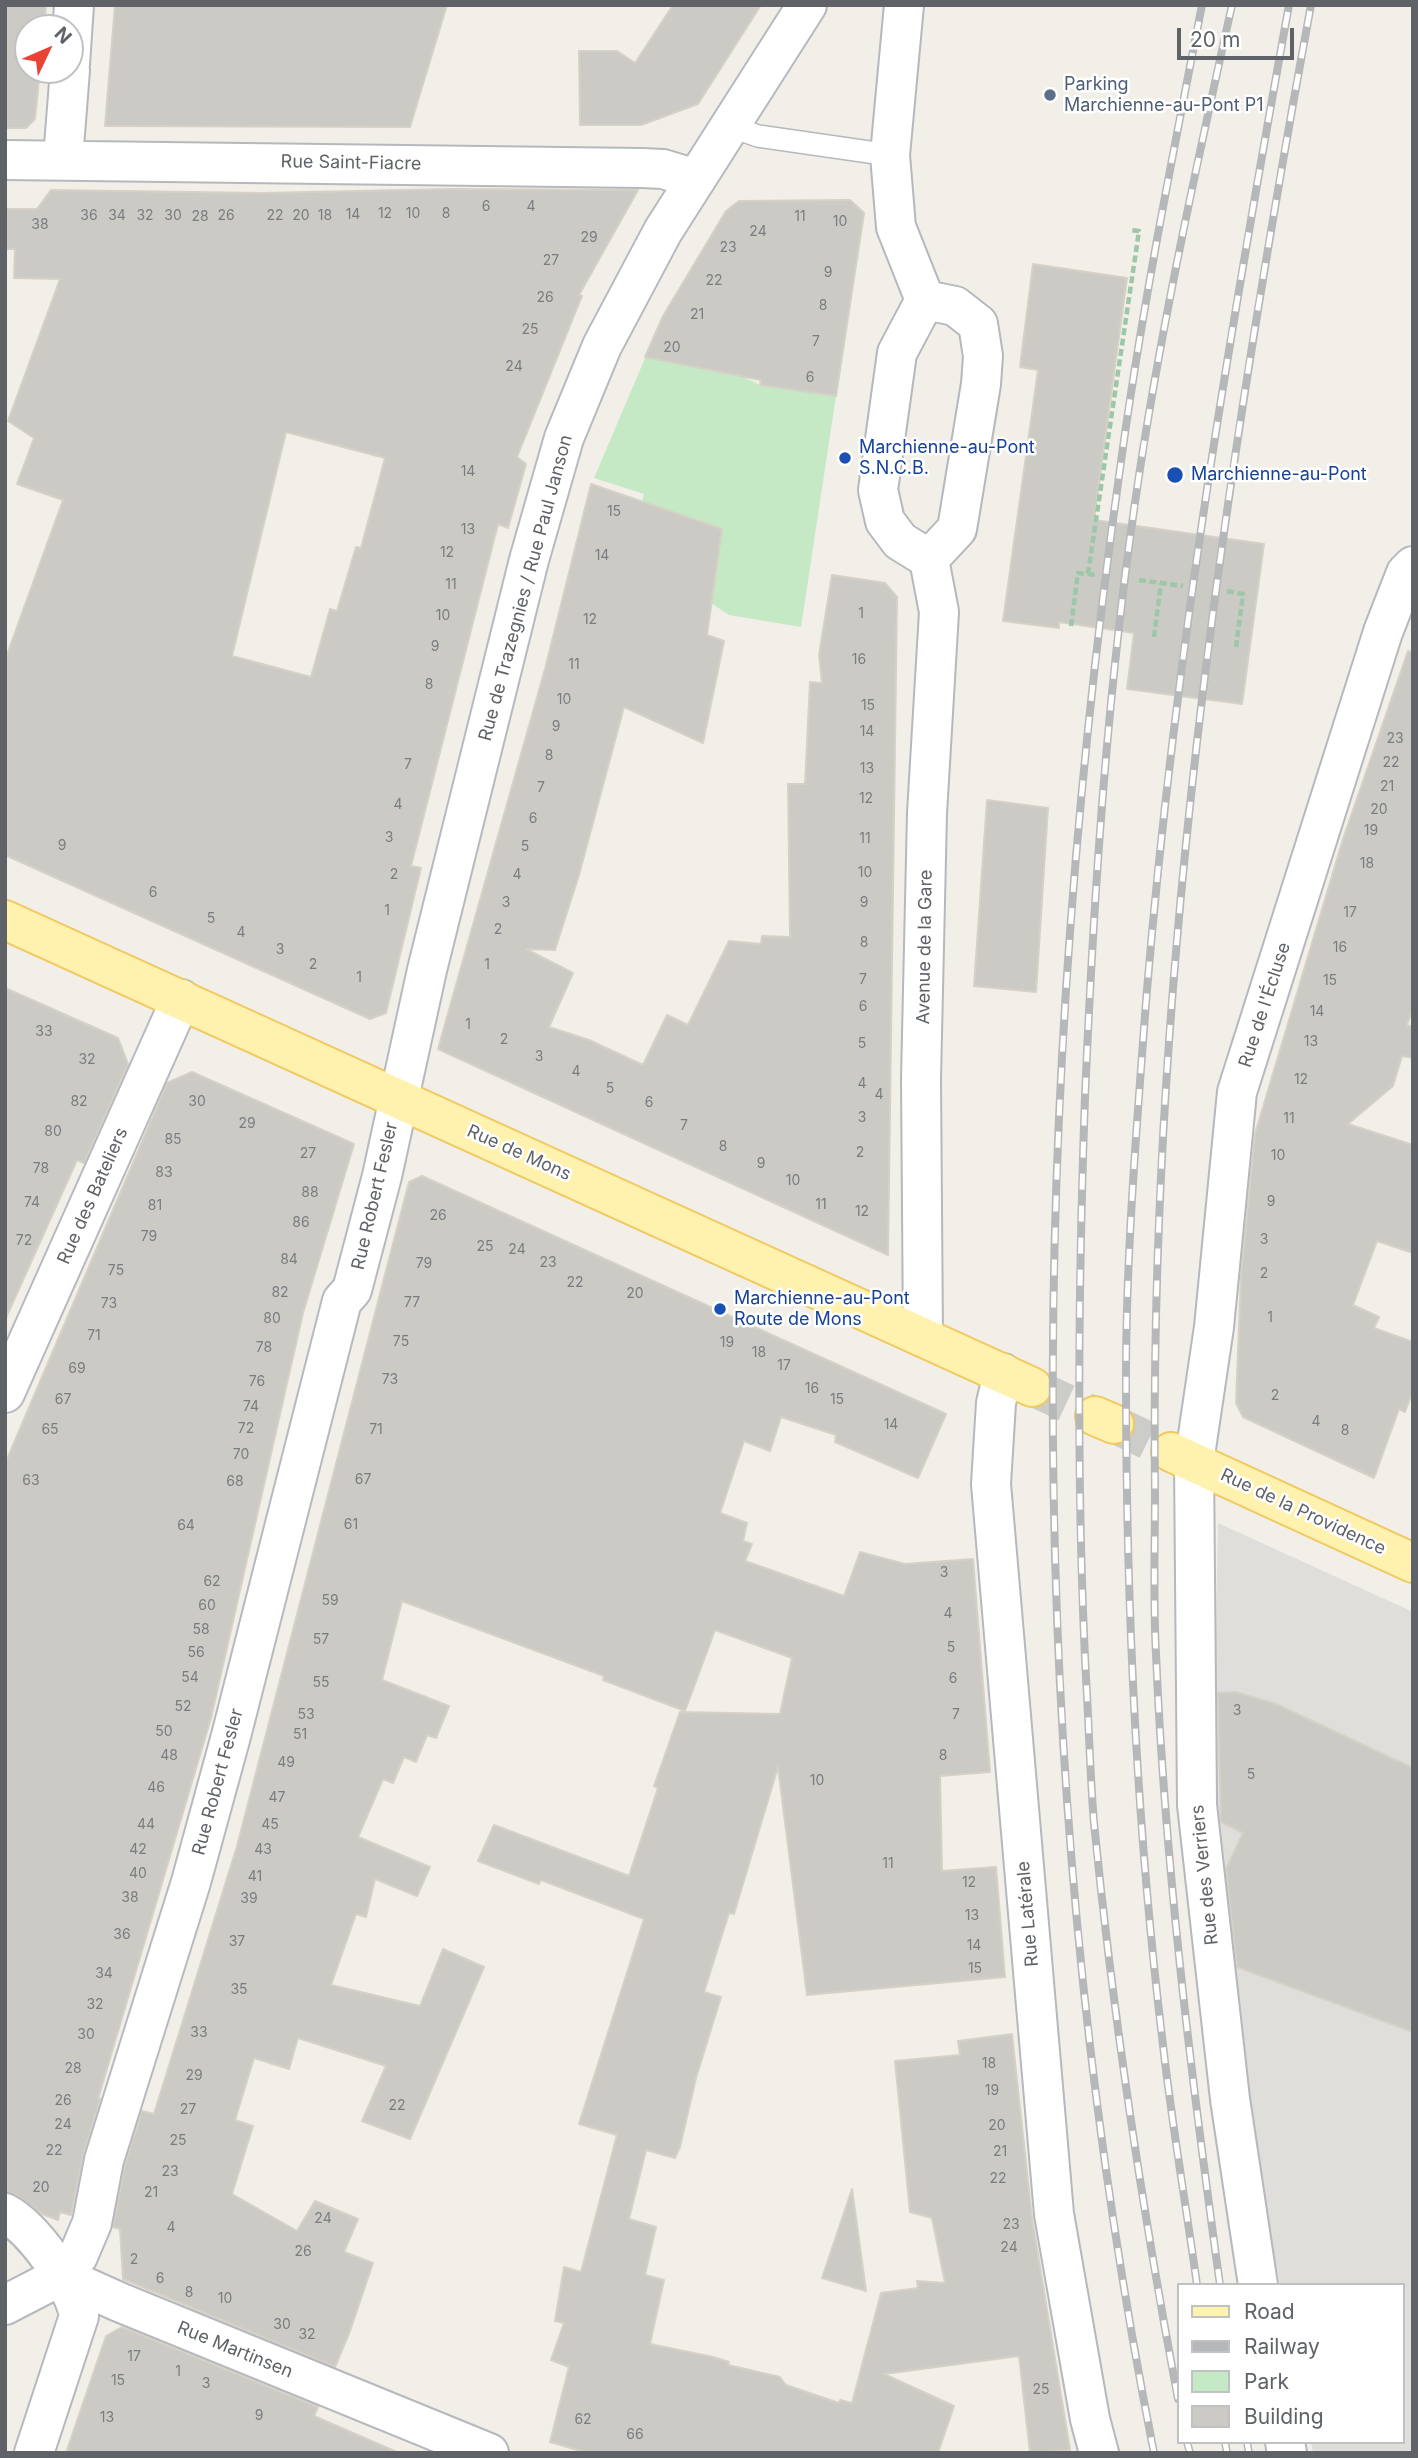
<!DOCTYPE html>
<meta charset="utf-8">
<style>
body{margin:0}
#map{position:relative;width:1418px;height:2458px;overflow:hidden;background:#f1efe8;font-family:Inter,sans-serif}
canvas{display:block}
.frame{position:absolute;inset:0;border:7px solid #5f6368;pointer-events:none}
.legend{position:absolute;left:1177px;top:2283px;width:228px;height:161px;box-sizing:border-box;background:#fff;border:2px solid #bfc1c3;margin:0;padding:9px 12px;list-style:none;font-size:21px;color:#5f6368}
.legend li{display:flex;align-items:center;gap:14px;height:35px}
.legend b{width:35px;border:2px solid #bfc1c3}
.north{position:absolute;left:14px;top:14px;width:70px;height:70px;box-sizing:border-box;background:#fff;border:2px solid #bfc1c3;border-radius:50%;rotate:46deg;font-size:19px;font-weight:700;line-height:28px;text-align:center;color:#5f6368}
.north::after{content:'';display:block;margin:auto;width:24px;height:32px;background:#ea4335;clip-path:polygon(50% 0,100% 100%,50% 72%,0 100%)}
.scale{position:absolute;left:1177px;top:28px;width:117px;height:32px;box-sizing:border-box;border:4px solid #5f6368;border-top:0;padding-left:9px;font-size:21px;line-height:24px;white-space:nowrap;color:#5f6368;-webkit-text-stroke:5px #fff;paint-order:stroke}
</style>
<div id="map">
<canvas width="1418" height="2458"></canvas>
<div class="frame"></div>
<ul class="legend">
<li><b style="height:9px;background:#fff2af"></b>Road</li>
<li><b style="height:9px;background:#b6b7b8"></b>Railway</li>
<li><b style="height:19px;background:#c5e8c5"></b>Park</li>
<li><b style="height:19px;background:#cccac5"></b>Building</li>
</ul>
<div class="north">N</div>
<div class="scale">20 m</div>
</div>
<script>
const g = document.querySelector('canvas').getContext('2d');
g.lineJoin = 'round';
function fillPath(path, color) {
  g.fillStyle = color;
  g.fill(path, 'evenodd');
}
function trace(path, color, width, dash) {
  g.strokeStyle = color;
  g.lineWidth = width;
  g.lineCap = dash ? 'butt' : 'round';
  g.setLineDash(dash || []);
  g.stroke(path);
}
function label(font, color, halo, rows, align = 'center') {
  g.font = font + ' Inter,sans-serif';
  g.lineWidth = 5;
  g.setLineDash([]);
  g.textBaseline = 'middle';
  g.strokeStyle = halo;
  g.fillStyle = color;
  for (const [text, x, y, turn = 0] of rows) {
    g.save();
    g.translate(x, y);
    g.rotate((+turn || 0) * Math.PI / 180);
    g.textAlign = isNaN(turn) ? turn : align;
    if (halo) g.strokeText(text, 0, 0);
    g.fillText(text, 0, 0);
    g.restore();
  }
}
const industrial = new Path2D(`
 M1218,1523L1413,1612V2453H1313L1311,2442H1402V2285H1280L1210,1922Z`);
const green = new Path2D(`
 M646,356L739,375L760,385L836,396L801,627L729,615L711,603L722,529L642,502L644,494L594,478Z`);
const building = new Path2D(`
 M5,5H46L44,28H28V70H40L35,119L26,128H5Z
 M115,5H447L410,127L105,126Z
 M673,5H761L698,104L641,125H580L579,51H617L635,63Z
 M450,189L638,190L579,295L582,296L517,457L526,464L508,528L498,524L411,866L421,868L386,1013L370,1019L5,855V660L63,500L17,484L34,438L8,421L60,279L14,278L15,249H5V209H37L51,190L261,193ZM286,432L385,458L361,548L356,547L337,611L330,609L311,677L232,656Z
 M850,200L864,213L836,396L760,385L761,380L645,357L663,316L726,211L739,201Z
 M1033,264L1127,278L1094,520L1264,544L1242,704L1127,689L1134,633L1059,622V628L1003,621L1038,370L1020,367Z
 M591,484L722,529L707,635L724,641L703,743L624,707L579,875L555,950L526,949L573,973L549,1027L589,1040L643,1065L667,1015L688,1025L729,941L761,944L762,936L790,937L788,784H805L810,682L822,683L819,655L832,575L885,583L897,597L888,1255L438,1049L545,669Z
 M1408,651L1413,652V1008L1407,1025L1413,1027V1058L1402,1056L1393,1086L1348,1124L1413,1145V1253L1377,1241L1353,1305L1379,1317L1374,1328L1413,1342V1391L1405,1412L1399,1409L1374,1478L1243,1417L1236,1403L1241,1276L1255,1134L1343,839Z
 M987,800L1048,808L1036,992L974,986Z
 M5,988L118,1038L128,1064L84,1163L77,1160L5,1320Z
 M192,1072L354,1144L303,1313L211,1718L98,2099H100L83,2156L71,2215L60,2212L58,2220L42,2214L17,2195L5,2191V1464L167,1083Z
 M422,1176L946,1414L918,1478L835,1442L836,1435L781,1417L770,1451L744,1441L720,1513L747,1523L743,1541L752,1544L745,1561L844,1596L860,1552L905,1564L973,1559L990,1772L940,1776L942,1871L996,1867L1005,1977L807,1995L778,1767L734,1914L729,1913L704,1992L721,1997L696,2078L680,2147L675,2158L646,2150L629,2219L656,2227L645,2275L664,2280L650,2344L713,2357L729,2362L728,2365L780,2377L786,2385L839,2403L840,2400L852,2403L881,2293L918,2288L917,2281L945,2283L932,2218L910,2212L895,2061L960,2055L958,2041L1012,2034L1032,2218L1070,2450L1030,2453L1019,2356L884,2374L954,2406L938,2453H588L550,2442L569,2367L551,2360L564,2323L555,2321L564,2267L581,2272L617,2135L579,2124L644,1919L541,1880L539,1884L478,1861L494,1825L629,1876L658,1788L654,1786L680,1712L780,1714L792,1658L715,1630L685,1711L603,1680L604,1676L402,1601L382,1680L449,1706L436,1738L427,1735L416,1762L404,1757L393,1783L383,1779L358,1837L430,1867L417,1896L375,1879L366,1917L356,1914L331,1985L420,2006L443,1949L484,1967L410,2139L362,2121L386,2066L298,2038L289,2069L254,2058L235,2120L253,2126L232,2194L297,2231L315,2201L358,2219L344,2252L373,2263L350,2331L335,2367L123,2279L120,2229L113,2227L125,2165L142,2111L154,2114L237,1846L409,1182Z
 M1236,1692L1276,1704L1413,1768V2032L1237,1967L1226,1869L1243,1833L1221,1822L1218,1693Z
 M852,2189L866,2291L822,2278Z
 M122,2327L318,2407L314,2416L399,2453H66L106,2336Z`);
const primaryTunnel = new Path2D(`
 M1032,1387L1095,1416
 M1114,1424L1171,1452`);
const path = new Path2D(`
 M1088,574L1139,231L1131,230
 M1139,580L1183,586
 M1227,591L1243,594L1236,647
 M1071,626L1078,573L1096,575
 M1154,637L1161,583`);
const lane = new Path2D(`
 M729,126L758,136L890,155`);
const street = new Path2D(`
 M904,5L890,155L896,227L925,300L897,353L878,490L885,521L900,541L929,559
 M70,64L74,5
 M63,159L70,70
 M5,160L642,168L663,169L696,179
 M925,300L955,306L978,324L983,356L981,384L957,529L929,559
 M923,1337L921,1079L927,813L939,612L929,559
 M1003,1373L996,1403L991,1484L1054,2214L1090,2419L1099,2453
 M5,2213C33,2228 74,2285 79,2316L34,2453
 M61,2276L119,2302L489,2453
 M1258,2285L1230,2099L1197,1805L1194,1462L1214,1327L1237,1092L1383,632L1406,573L1413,566
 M1285,2442L1287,2453`);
const secondary = new Path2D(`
 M5,1393L181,999
 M5,2305L61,2276L78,2256L92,2223L104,2160L191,1882L231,1736L342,1301L352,1290L382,1176L427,970L529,560L564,438L602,346L663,231L807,5`);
const primary = new Path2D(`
 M5,920L1032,1387
 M1095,1416L1114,1424
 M1171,1452L1413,1563`);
const rail = new Path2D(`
 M1197,2285C1186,2205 1172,2125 1163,2045C1136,1824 1126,1600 1126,1378C1126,1270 1134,1162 1142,1055C1167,702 1226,353 1289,5
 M1220,2285C1191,2075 1165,1866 1156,1654C1153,1601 1155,1547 1155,1493C1149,989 1220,499 1311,5
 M1178,2399C1142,2208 1113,2016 1094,1823C1090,1775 1089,1726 1086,1678C1076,1484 1078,1291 1085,1097C1094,887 1108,677 1140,469C1164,313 1198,159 1232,5
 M1187,2442L1190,2453
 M1225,2442L1227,2453
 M1247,2442L1249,2453
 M1154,2453C1024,1799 1027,1127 1120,469C1141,313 1172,159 1202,5`);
const markers = [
 [1050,95,7,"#5c6f8a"],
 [845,458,7,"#1a4fb4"],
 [1175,475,9,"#1a4fb4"],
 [720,1309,7,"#1a4fb4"]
];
const numberNames = [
 ["6",486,207],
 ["4",531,207],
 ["12",385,214],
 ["10",413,214],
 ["8",446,214],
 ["14",353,215],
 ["36",89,216],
 ["34",117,216],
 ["32",145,216],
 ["30",173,216],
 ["26",226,216],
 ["22",275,216],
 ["20",301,216],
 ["18",325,216],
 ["28",200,217],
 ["11",800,217],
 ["10",840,222],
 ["38",40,225],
 ["24",758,232],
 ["29",589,238],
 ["23",728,248],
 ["27",551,261],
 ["9",828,273],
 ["22",714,281],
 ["26",545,298],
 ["8",823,306],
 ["21",697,315],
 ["25",530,330],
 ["7",816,342],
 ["20",672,348],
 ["24",514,367],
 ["6",810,378],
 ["14",468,472],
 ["15",614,512],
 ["13",468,530],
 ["12",447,553],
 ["14",602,556],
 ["11",451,585],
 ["1",861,614],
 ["10",443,616],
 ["12",590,620],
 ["9",435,647],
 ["16",859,660],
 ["11",574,665],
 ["8",429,685],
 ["10",564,700],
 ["15",868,706],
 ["9",556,727],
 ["14",867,732],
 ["23",1395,739],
 ["8",549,756],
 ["22",1391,763],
 ["7",408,765],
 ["13",867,769],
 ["21",1387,787],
 ["7",541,788],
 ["12",866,799],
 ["4",398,805],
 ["20",1379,810],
 ["6",533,819],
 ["19",1371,831],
 ["3",389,838],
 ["11",865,839],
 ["9",62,846],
 ["5",525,847],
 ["18",1367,864],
 ["10",865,873],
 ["2",394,875],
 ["4",517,875],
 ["6",153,893],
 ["3",506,903],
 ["9",864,903],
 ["1",387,911],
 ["17",1350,913],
 ["5",211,919],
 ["2",498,930],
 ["4",241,933],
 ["8",864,943],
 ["16",1340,948],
 ["3",280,950],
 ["2",313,965],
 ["1",487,965],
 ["1",359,978],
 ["7",863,980],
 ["15",1330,981],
 ["6",863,1007],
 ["14",1317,1012],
 ["1",468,1025],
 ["33",44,1032],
 ["2",504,1040],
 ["13",1311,1042],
 ["5",862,1044],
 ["3",539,1057],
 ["32",87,1060],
 ["4",576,1072],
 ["12",1301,1080],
 ["4",862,1084],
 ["5",610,1089],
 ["4",879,1095],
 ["82",79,1102],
 ["30",197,1102],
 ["6",649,1103],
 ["3",862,1118],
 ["11",1289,1119],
 ["29",247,1124],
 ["7",684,1126],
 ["80",53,1132],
 ["85",173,1140],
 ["8",723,1147],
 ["2",860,1153],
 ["27",308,1154],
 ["10",1278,1156],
 ["9",761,1164],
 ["78",41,1169],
 ["83",164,1173],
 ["10",793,1181],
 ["88",310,1193],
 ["9",1271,1202],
 ["74",32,1203],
 ["11",821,1205],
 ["81",155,1206],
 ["12",862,1212],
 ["26",438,1216],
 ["86",301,1223],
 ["79",149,1237],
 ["3",1264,1240],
 ["72",24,1241],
 ["25",485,1247],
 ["24",517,1250],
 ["84",289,1260],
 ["23",548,1263],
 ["79",424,1264],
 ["75",116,1271],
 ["2",1264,1274],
 ["22",575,1283],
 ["82",280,1293],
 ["20",635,1294],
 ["77",412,1303],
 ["73",109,1304],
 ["1",1270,1318],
 ["80",272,1319],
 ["71",94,1336],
 ["75",401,1342],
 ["19",727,1343],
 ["78",264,1348],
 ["18",759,1353],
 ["17",784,1366],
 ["69",77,1369],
 ["73",390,1380],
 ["76",257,1382],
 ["16",812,1389],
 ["2",1275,1396],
 ["67",63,1400],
 ["15",837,1400],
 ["74",251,1407],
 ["4",1316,1422],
 ["14",891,1425],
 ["72",246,1429],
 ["65",50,1430],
 ["71",376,1430],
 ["8",1345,1431],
 ["70",241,1455],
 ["67",363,1480],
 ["63",31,1481],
 ["68",235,1482],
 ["61",351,1525],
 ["64",186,1526],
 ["3",944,1573],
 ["62",212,1582],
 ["59",330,1601],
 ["60",207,1606],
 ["4",948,1614],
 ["58",201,1630],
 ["57",321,1640],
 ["5",951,1648],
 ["56",196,1653],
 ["54",190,1678],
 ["6",953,1679],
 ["55",321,1683],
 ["52",183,1707],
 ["3",1237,1711],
 ["53",306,1715],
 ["7",956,1715],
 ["50",164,1732],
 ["51",300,1735],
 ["48",169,1756],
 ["8",943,1756],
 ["49",286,1763],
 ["5",1251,1775],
 ["10",817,1781],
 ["46",156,1788],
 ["47",277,1798],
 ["44",146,1825],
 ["45",270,1825],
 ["42",138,1850],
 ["43",263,1850],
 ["11",888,1864],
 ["40",138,1874],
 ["41",255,1877],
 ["12",969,1883],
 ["38",130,1898],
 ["39",249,1899],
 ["13",972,1916],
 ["36",122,1935],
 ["37",237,1942],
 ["14",974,1946],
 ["15",975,1969],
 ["34",104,1974],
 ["35",239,1990],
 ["32",95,2005],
 ["33",199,2033],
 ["30",86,2035],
 ["18",989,2064],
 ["28",73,2069],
 ["29",194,2076],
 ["19",992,2091],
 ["26",63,2101],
 ["22",397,2106],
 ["27",188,2110],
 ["24",63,2125],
 ["20",997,2126],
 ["25",178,2141],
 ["22",54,2151],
 ["21",1000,2152],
 ["23",170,2172],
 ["22",998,2179],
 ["20",41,2188],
 ["21",151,2193],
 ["24",323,2219],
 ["23",1011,2225],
 ["4",171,2228],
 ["24",1009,2248],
 ["26",303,2252],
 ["2",134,2260],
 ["6",160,2279],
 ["8",189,2293],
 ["10",225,2299],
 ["30",282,2325],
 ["32",307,2335],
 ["17",134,2357],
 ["1",178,2372],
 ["15",118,2381],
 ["3",206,2384],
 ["25",1041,2390],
 ["9",259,2416],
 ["13",107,2418],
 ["62",583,2420],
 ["66",635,2435]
];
const serviceNames = [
 ["Parking",1064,85],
 ["Marchienne-au-Pont P1",1064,106]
];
const streetNames = [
 ["Rue Saint-Fiacre",351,163,1],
 ["Rue de Trazegnies / Rue Paul Janson",526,588,-75],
 ["Avenue de la Gare",925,947,-89],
 ["Rue de l'Écluse",1265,1005,-72],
 ["Rue de Mons",519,1153,24],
 ["Rue des Bateliers",93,1196,-66],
 ["Rue Robert Fesler",375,1196,-77],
 ["Rue de la Providence",1303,1512,25],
 ["Rue Robert Fesler",218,1782,-75],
 ["Rue des Verriers",1205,1875,-96],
 ["Rue Latérale",1028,1914,-95],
 ["Rue Martinsen",235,2350,22]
];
const transitNames = [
 ["Marchienne-au-Pont",859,448],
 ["S.N.C.B.",859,469],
 ["Marchienne-au-Pont",1191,475],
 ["Marchienne-au-Pont",734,1299],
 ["Route de Mons",734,1320]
];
fillPath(industrial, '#e0deda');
fillPath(green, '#c5e8c5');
fillPath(building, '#cccac5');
trace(building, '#d6d1c6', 2);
trace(primaryTunnel, '#ccccc8', 38, [38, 19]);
trace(lane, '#b5b8bc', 24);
trace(street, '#b5b8bc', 42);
trace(secondary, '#b6babf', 42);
trace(primary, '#f2c960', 42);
trace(path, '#9cc7a9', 4.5, [7, 3.5]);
trace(lane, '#fff', 21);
trace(street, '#fff', 38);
trace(secondary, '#fff', 38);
trace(primary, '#fff2af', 38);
trace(rail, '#b6b7b8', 8);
trace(rail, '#fff', 5, [16]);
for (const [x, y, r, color] of markers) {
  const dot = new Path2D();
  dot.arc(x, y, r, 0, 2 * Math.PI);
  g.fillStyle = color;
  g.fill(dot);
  trace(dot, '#fff', 2.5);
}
label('14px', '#7a7d7f', null, numberNames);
label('18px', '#4e5e75', '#fff', serviceNames, 'left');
label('18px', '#5f6368', '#fff', streetNames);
label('18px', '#164399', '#fff', transitNames, 'left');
</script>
